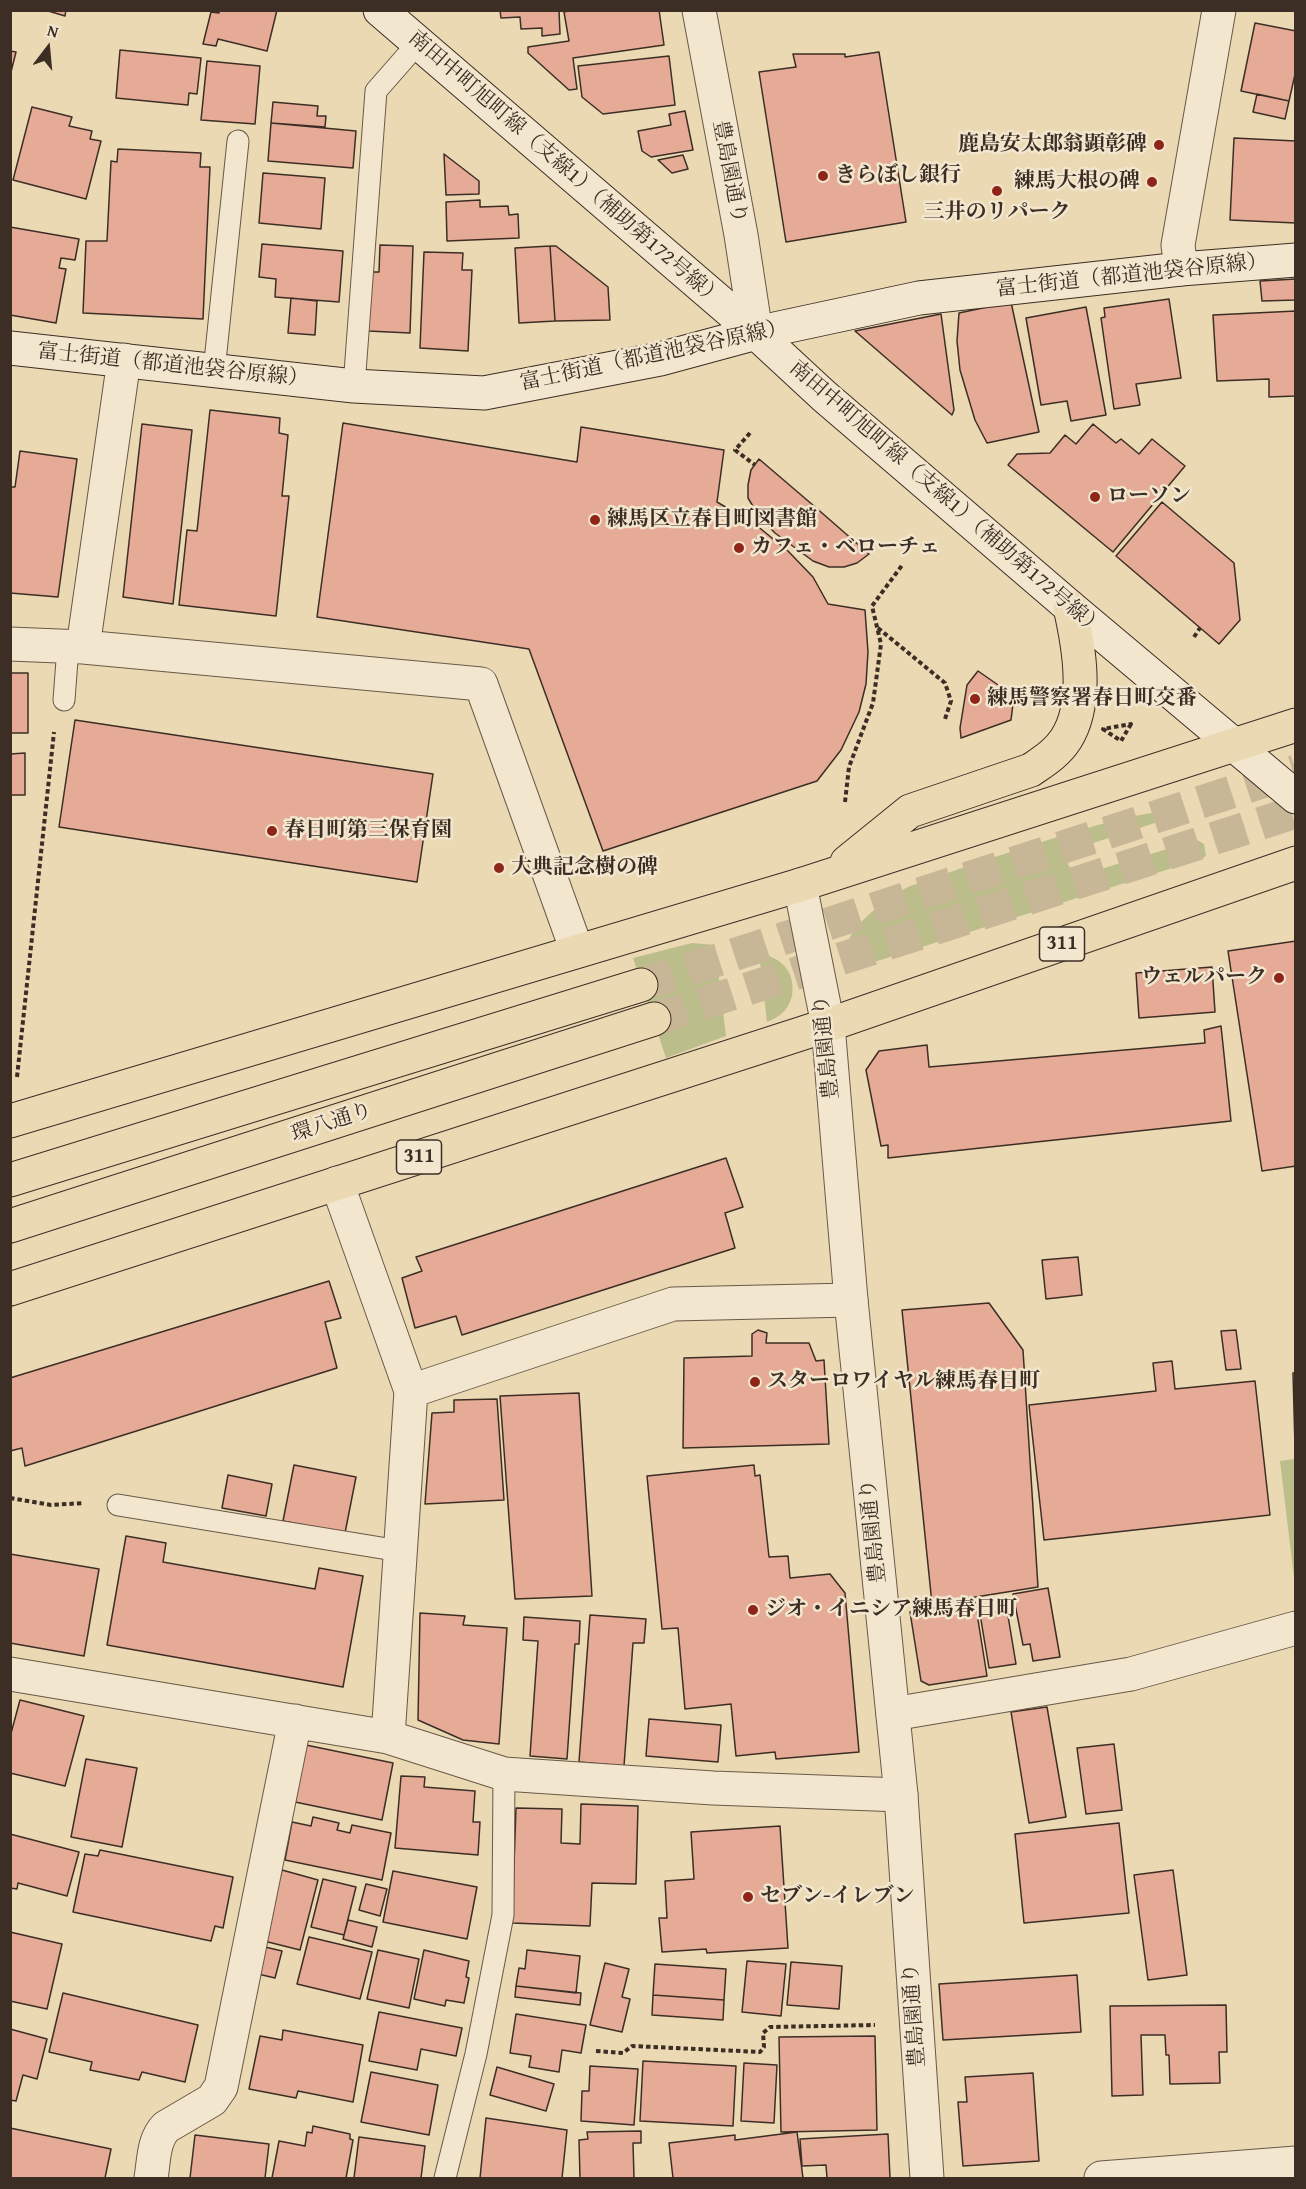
<!DOCTYPE html>
<meta charset="utf-8">
<style>
body{margin:0}
#map{position:relative;width:1306px;height:2189px;overflow:hidden;background:#ebd9b3;font-family:"Gentium Book Plus",serif}
canvas{display:block}
.frame{position:absolute;inset:0;border:12px solid #3d2e25;pointer-events:none}
.north{position:absolute;left:18px;top:18px;width:60px;height:60px;-webkit-text-stroke:4px #f2e6ce;paint-order:stroke;rotate:16deg;font-size:16px;font-weight:700;line-height:24px;text-align:center;color:#3d2e25}
.north::after{content:'';display:block;margin:auto;width:21px;height:27px;background:#3d2e25;clip-path:polygon(50% 0,100% 100%,50% 72%,0 100%)}
</style>
<div id="map">
<canvas width="1306" height="2189"></canvas>
<div class="frame"></div>
<div class="north">N</div>
</div>
<script>
const g = document.querySelector('canvas').getContext('2d');
g.lineJoin = 'round';
function fillPath(path, color) {
  g.fillStyle = color;
  g.fill(path, 'evenodd');
}
function trace(path, color, width, dash) {
  g.strokeStyle = color;
  g.lineWidth = width;
  g.lineCap = dash ? 'butt' : 'round';
  g.setLineDash(dash || []);
  g.stroke(path);
}
function label(font, color, halo, rows, align = 'center') {
  g.font = font + ' "Gentium Book Plus","Noto Serif JP",serif';
  g.lineWidth = 5;
  g.setLineDash([]);
  g.textBaseline = 'middle';
  g.strokeStyle = halo;
  g.fillStyle = color;
  for (const [text, x, y, turn = 0] of rows) {
    g.save();
    g.translate(x, y);
    g.rotate((+turn || 0) * Math.PI / 180);
    g.textAlign = isNaN(turn) ? turn : align;
    if (halo) g.strokeText(text, 0, 0);
    g.fillText(text, 0, 0);
    g.restore();
  }
}
const green = new Path2D(`
 M1156,812H1166L1170,818L1072,850L1068,864L1073,872L1081,875L1197,840L1204,844L1206,856L1201,859L871,963C863,964 855,963 850,957C834,935 889,897 906,888C914,884 923,882 932,879C955,870 978,862 1001,855C1052,839 1103,821 1156,812Z
 M692,943L715,945L726,1036L666,1058L633,958Z
 M759,953C782,958 796,972 792,996C790,1003 786,1011 780,1015C776,1018 771,1020 767,1022Z
 M1295,1459H1296L1295,1586L1280,1461Z`);
const building = new Path2D(`
 M45,10H66L65,16Z
 M219,10H277L267,51L218,39L216,46L203,44L211,12L219,13Z
 M500,10H559L560,34L542,36V28L521,29L520,17L501,18Z
 M573,10H659L664,45L573,58L577,89L569,90L528,53V47L569,41L564,12Z
 M1255,23L1296,31V70L1289,101L1241,91Z
 M120,50L201,58L197,94L189,93L188,105L116,98Z
 M10,51L16,52L10,76Z
 M879,52L906,222L786,242L759,72L796,67L793,54H845V57Z
 M669,56L675,105L603,114L582,97L578,66Z
 M207,61L260,66L255,124L201,120Z
 M1257,94L1289,101L1285,119L1253,112Z
 M273,102L318,106L317,116H326L325,127L271,123Z
 M32,107L72,117L69,126L92,131L90,139L101,141L86,199L13,180Z
 M685,111L693,150L651,157L642,151L638,131L671,125L669,114Z
 M271,123L356,131L353,168L268,161Z
 M1234,138L1296,141V223L1230,220Z
 M118,149L201,153L200,167H210L203,319L83,313L86,241H107L111,161L117,162Z
 M444,154L479,181V194L446,195Z
 M683,155L688,169L672,173L658,160Z
 M263,173L325,178L321,229L259,223Z
 M480,200V207L508,206L509,215L518,214L519,238L447,241L446,202Z
 M10,227L79,239L75,260L61,258L59,268L66,269L56,323L10,315Z
 M262,244L343,251L339,302L275,297L276,279L259,277Z
 M380,245L413,246L410,333L368,331L370,272H379Z
 M550,246H556L608,287L610,320L555,321Z
 M550,246L555,321L519,323L515,248Z
 M424,252L463,253L462,270H472L468,351L420,348Z
 M1296,279V300L1262,301L1260,281Z
 M291,298L317,301L315,335L288,333Z
 M1169,299L1181,378L1136,384L1140,405L1114,409L1101,318L1105,317L1104,308Z
 M1011,302L1039,432L987,443L975,420L960,370L957,341L959,313Z
 M1086,307L1106,415L1071,421L1067,401L1041,405L1026,318Z
 M1296,311V396L1269,397V379L1217,381L1213,315Z
 M941,314L954,410L952,415L855,331Z
 M210,410L280,418L279,433L288,435L282,496H289L276,616L179,605L187,530L197,531Z
 M343,423L577,462L581,427L724,450L717,502L756,525L788,551L813,577L828,604L865,610L868,652L866,684L859,712L841,750L817,781L603,851L529,649L317,617Z
 M142,424L192,430L173,604L123,597Z
 M1093,424L1116,443L1121,439L1139,454L1152,439L1185,466L1113,552L1008,465L1017,454L1050,453L1065,435L1076,444Z
 M20,451L77,459L58,597L10,593V487H15Z
 M759,459L814,506L869,554L857,563L844,567H829L813,561L775,533L760,518L748,498V485L751,470Z
 M1162,502L1234,563L1240,620L1219,644L1116,556Z
 M978,671L1014,696L1011,720L961,738L960,728L967,685Z
 M10,673H28V733H10Z
 M75,720L433,774L417,882L59,827Z
 M25,753V795H10V754Z
 M1296,941V1166L1262,1171L1228,951Z
 M1212,967L1215,1012L1139,1018L1136,973Z
 M1221,1026L1231,1121L888,1158V1145L881,1146L866,1070L879,1051L927,1045L929,1067L1205,1043L1204,1030Z
 M726,1158L743,1207L725,1213L735,1248L462,1335L456,1316L415,1328L402,1278L422,1271L416,1257Z
 M1078,1257L1082,1295L1046,1299L1042,1260Z
 M329,1281L341,1318L325,1322L337,1368L25,1466L22,1448L10,1451V1378Z
 M989,1303L1023,1350L1038,1587L932,1604L902,1310Z
 M758,1330L767,1333L766,1343H809L816,1361L824,1360L829,1444L683,1448L684,1358L752,1356V1334Z
 M1236,1330L1241,1369L1226,1370L1221,1331Z
 M1172,1361L1175,1389L1255,1381L1270,1515L1044,1540L1029,1405L1156,1391L1153,1363Z
 M1293,1373H1296L1295,1447Z
 M579,1393L592,1596L515,1599L500,1396Z
 M497,1399L504,1500L425,1504L432,1413L454,1412V1400Z
 M294,1465L356,1477L345,1533L283,1521Z
 M754,1465L755,1476L760,1475L769,1557L788,1556L790,1578L830,1574L845,1593L859,1752L776,1759L775,1752L736,1756L731,1704L685,1709L678,1628L662,1629L647,1476Z
 M228,1475L272,1484L266,1516L222,1508Z
 M126,1536L166,1543L163,1562L315,1589L319,1568L363,1576L343,1687L107,1645Z
 M10,1554L99,1569L84,1656L10,1643Z
 M1048,1588L1060,1657L1033,1661L1030,1644L1023,1645L1013,1594Z
 M975,1601L987,1676L929,1685L921,1681L910,1612Z
 M1007,1610L1016,1664L989,1668L980,1614Z
 M420,1613L465,1616L463,1625L507,1628L499,1744L463,1740L418,1720Z
 M590,1615L646,1619L644,1643H633L624,1766L579,1762Z
 M524,1617L580,1621L579,1644H575L567,1759L530,1756L538,1641L523,1640Z
 M20,1700L84,1716L65,1786L10,1773V1737Z
 M1047,1707L1066,1817L1029,1823L1011,1712Z
 M649,1719L721,1725L718,1762L646,1756Z
 M1114,1744L1122,1810L1086,1814L1077,1748Z
 M306,1745L393,1763L382,1820L295,1802Z
 M86,1759L137,1768L122,1847L71,1837Z
 M401,1776L425,1777L424,1787L475,1791L473,1822H480L478,1855L395,1848Z
 M581,1804L638,1806L636,1884L592,1883L590,1926L512,1923L516,1808L562,1809L561,1843L580,1844Z
 M313,1817L339,1823L337,1830L350,1833L352,1825L391,1833L382,1880L285,1860L292,1822L311,1826Z
 M1119,1823L1129,1913L1024,1923L1015,1834Z
 M780,1826L788,1948L707,1953L706,1949L662,1952L659,1918H667L665,1881L694,1879L691,1832Z
 M10,1834L79,1852L67,1896L18,1883L17,1889L10,1888Z
 M100,1850L233,1877L223,1928L215,1926L211,1941L73,1912L85,1854L98,1856Z
 M282,1870L318,1880L300,1950L264,1941Z
 M1173,1870L1187,1975L1148,1980L1134,1875Z
 M393,1871L477,1887L467,1939L383,1922Z
 M323,1879L356,1887L344,1935L311,1927Z
 M366,1884L387,1889L380,1916L359,1910Z
 M348,1920L377,1927L372,1947L343,1939Z
 M10,1932L62,1944L47,2009L10,2001Z
 M309,1937L372,1952L360,1999L297,1984Z
 M265,1947L282,1951L275,1978L258,1974Z
 M378,1950L419,1959L409,2008L367,1999Z
 M424,1950L469,1961L466,1977L469,1978L464,2003L446,2000L445,2006L414,1999Z
 M527,1950L580,1956L576,1993L516,1986L519,1968L525,1969Z
 M747,1961L786,1964L781,2016L742,2012Z
 M791,1962L842,1966L839,2009L787,2005Z
 M605,1963L629,1969L622,1997L630,1999L622,2032L590,2025Z
 M655,1964L726,1969L724,2000L653,1995Z
 M1077,1975L1081,2032L943,2040L939,1984Z
 M516,1986L581,1993L580,2005L515,1997Z
 M63,1993L198,2025L185,2082L142,2072L139,2080L90,2070L92,2062L49,2052Z
 M653,1995L724,2000L723,2020L652,2015Z
 M1226,2005L1227,2052H1219L1220,2083L1170,2084L1169,2055H1166L1165,2035H1141L1143,2095L1112,2096L1110,2006Z
 M379,2012L462,2028L456,2056L421,2049L417,2070L369,2061Z
 M516,2014L586,2025L581,2053L562,2050L559,2072L529,2067L531,2056L510,2053Z
 M10,2029L47,2039L37,2079L23,2075L16,2101L10,2100Z
 M283,2030L363,2045L353,2102L298,2091L296,2098L249,2089L260,2036L282,2040Z
 M875,2036L877,2130L781,2132L779,2037Z
 M643,2061L736,2066L733,2126L640,2121Z
 M744,2063L777,2065L774,2123L741,2121Z
 M590,2066L638,2069L634,2125L581,2121L582,2091H589Z
 M497,2067L554,2084L546,2111L490,2095Z
 M371,2072L438,2085L429,2135L361,2122Z
 M1033,2073L1039,2161L963,2166L958,2102H967L965,2077Z
 M486,2118L567,2130L562,2178H480Z
 M313,2126L350,2134V2139L353,2140L346,2178H272L279,2141L305,2146L307,2132L312,2133Z
 M10,2128L111,2149L105,2178H10Z
 M641,2131V2143H633L634,2178H580L579,2140L588,2139L587,2132Z
 M797,2132L803,2178H673L669,2143L735,2135V2140Z
 M888,2134L890,2178H827L826,2165L802,2166L800,2139Z
 M195,2135L269,2144L265,2178H190Z
 M359,2137L425,2146L421,2178H354Z`);
const primaryTunnel = new Path2D(`
 M641,985L1296,771
 M654,1019L1296,812`);
const path = new Path2D(`
 M750,433L735,450L755,465
 M878,628L945,683L951,701L945,719
 M1194,637L1200,628
 M1131,724L1121,741L1103,729Z
 M845,802L849,767L873,703L881,644L872,606L903,564
 M17,1077L54,732
 M10,1498L51,1505L84,1503
 M596,2051L623,2053L632,2046L760,2052L764,2047L763,2033L770,2027L875,2025`);
const service = new Path2D(`
 M214,371L238,141
 M354,386L376,91L418,43
 M64,700L68,647
 M118,1505L400,1551
 M445,2178L476,2054L503,1915L504,1774`);
const minor = new Path2D(`
 M1181,269L1178,245L1219,10
 M10,644L83,647L481,684L577,951
 M83,647L124,360
 M337,1183L411,1391L388,1737
 M411,1391L673,1304L851,1300
 M10,1674L388,1737L504,1774L713,1788L901,1795
 M893,1714L1131,1674L1296,1628
 M151,2178C154,2161 153,2140 166,2127L212,2100L221,2087L295,1721
 M1101,2178L1296,2163`);
const tertiary = new Path2D(`
 M699,10L741,235L756,333
 M800,885L828,1025L851,1300L901,1795L927,2178`);
const secondary = new Path2D(`
 M380,10L756,333L824,396L1070,607L1296,797
 M10,348L354,386L484,393L660,359L756,333L919,298L1181,269L1296,260`);
const primary = new Path2D(`
 M847,862L910,811L1031,770C1044,761 1057,753 1066,739C1089,703 1079,647 1070,607
 M10,1121L800,885L1296,725
 M10,1180L641,985
 M10,1226L654,1019
 M10,1289L828,1025L1296,863`);
const markers = [
 [1159,145,6,"#8f2418"],
 [823,176,6,"#8f2418"],
 [1152,182,6,"#8f2418"],
 [997,191,6,"#8f2418"],
 [1095,497,6,"#8f2418"],
 [595,520,6,"#8f2418"],
 [739,548,6,"#8f2418"],
 [975,699,6,"#8f2418"],
 [272,831,6,"#8f2418"],
 [499,868,6,"#8f2418"],
 [1279,978,6,"#8f2418"],
 [755,1382,6,"#8f2418"],
 [753,1610,6,"#8f2418"],
 [748,1897,6,"#8f2418"]
];
const shields = [
 [1062,944,45],
 [419,1157,45]
];
const shieldNames = [
 ["311",1062,944],
 ["311",419,1157]
];
const poiNames = [
 ["鹿島安太郎翁顕彰碑",1147,145,"right"],
 ["きらぼし銀行",835,176],
 ["練馬大根の碑",1140,182,"right"],
 ["三井のリパーク",997,213,"center"],
 ["ローソン",1107,497],
 ["練馬区立春日町図書館",607,520],
 ["カフェ・ベローチェ",751,548],
 ["練馬警察署春日町交番",987,699],
 ["春日町第三保育園",284,831],
 ["大典記念樹の碑",511,868],
 ["ウェルパーク",1267,978,"right"],
 ["スターロワイヤル練馬春日町",767,1382],
 ["ジオ・イニシア練馬春日町",765,1610],
 ["セブン-イレブン",760,1897]
];
const streetNames = [
 ["南田中町旭町線（支線1）（補助第172号線）",565,169,41],
 ["豊島園通り",729,172,79],
 ["富士街道（都道池袋谷原線）",1132,276,-6],
 ["富士街道（都道池袋谷原線）",654,356,-12],
 ["富士街道（都道池袋谷原線）",173,366,6],
 ["南田中町旭町線（支線1）（補助第172号線）",946,499,41],
 ["豊島園通り",827,1047,-96],
 ["環八通り",332,1123,-18],
 ["豊島園通り",874,1531,-96],
 ["豊島園通り",915,2015,-94]
];
fillPath(green, '#bbbe8a');
fillPath(building, '#e5ab96');
trace(building, '#3d2e25', 1.5);
trace(primaryTunnel, '#c8b797', 33, [33, 16]);
trace(service, '#685948', 23);
trace(minor, '#685948', 35);
trace(tertiary, '#685948', 35);
trace(secondary, '#3d2e25', 35);
trace(primary, '#3d2e25', 35);
trace(path, '#3d2e25', 4, [4.5, 3]);
trace(service, '#f2e6ce', 21);
trace(minor, '#f2e6ce', 33);
trace(tertiary, '#f2e6ce', 33);
trace(secondary, '#f2e6ce', 33);
trace(primary, '#ebd9b3', 33);
for (const [x, y, r, color] of markers) {
  const dot = new Path2D();
  dot.arc(x, y, r, 0, 2 * Math.PI);
  g.fillStyle = color;
  g.fill(dot);
  trace(dot, '#f2e6ce', 2);
}
for (const [x, y, w] of shields) {
  const box = new Path2D();
  box.roundRect(x - w / 2, y - 17, w, 34, 4.5);
  g.fillStyle = '#f2e6ce';
  g.fill(box);
  trace(box, '#3d2e25', 1.5);
}
label('bold 20px', '#3d2e25', null, shieldNames);
label('bold 21px', '#3d2e25', '#f2e6ce', poiNames, 'left');
label('21px', '#3d2e25', '#f2e6ce', streetNames);
</script>
